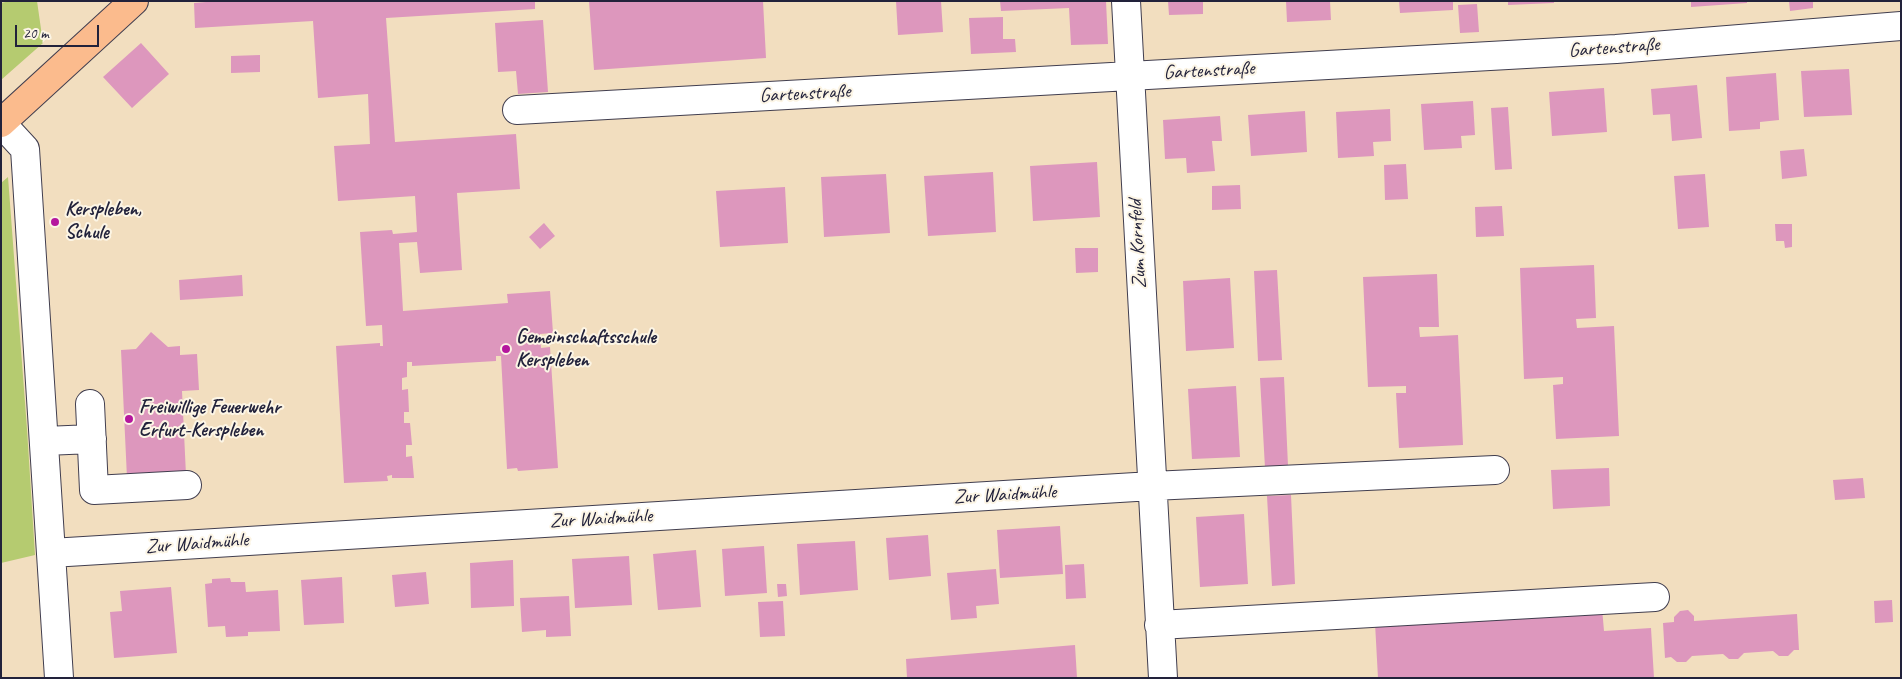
<!DOCTYPE html>
<meta charset="utf-8">
<style>
body{margin:0}
#map{position:relative;width:1902px;height:679px;overflow:hidden;background:#f2debf;font-family:Caveat,sans-serif}
canvas{display:block}
.frame{position:absolute;inset:0;border:2px solid #22223b;pointer-events:none}
.scale{position:absolute;left:15px;top:25px;width:84px;height:22px;box-sizing:border-box;border:2px solid #22223b;border-top:0;padding-left:6px;font-size:15px;line-height:18px;white-space:nowrap;color:#22223b;-webkit-text-stroke:4px #fcf5e5;paint-order:stroke}
</style>
<div id="map">
<canvas width="1902" height="679"></canvas>
<div class="frame"></div>
<div class="scale">20 m</div>
</div>
<script>
const g = document.querySelector('canvas').getContext('2d');
g.lineJoin = 'round';
function fillPath(path, color) {
  g.fillStyle = color;
  g.fill(path, 'evenodd');
}
function trace(path, color, width, dash) {
  g.strokeStyle = color;
  g.lineWidth = width;
  g.lineCap = dash ? 'butt' : 'round';
  g.setLineDash(dash || []);
  g.stroke(path);
}
function label(font, color, halo, rows, align = 'center') {
  g.font = font + ' Caveat,sans-serif';
  g.lineWidth = 4;
  g.setLineDash([]);
  g.textBaseline = 'middle';
  g.strokeStyle = halo;
  g.fillStyle = color;
  for (const [text, x, y, turn = 0] of rows) {
    g.save();
    g.translate(x, y);
    g.rotate((+turn || 0) * Math.PI / 180);
    g.textAlign = isNaN(turn) ? turn : align;
    if (halo) g.strokeText(text, 0, 0);
    g.fillText(text, 0, 0);
    g.restore();
  }
}
const green = new Path2D(`
 M10,1H37L43,43L1,80V3Z
 M8,177L27,429L35,555L1,563V183Z`);
const building = new Path2D(`
 M218,1H535V9L386,18L395,142L516,134L520,189L457,193L462,270L420,273L417,242L399,243L403,311L508,303L507,294L550,291L553,333L540,334L541,348L550,347L558,468L518,471L517,468L507,469L501,356H496V361L412,366V362H407V377L402,378V390L408,389L409,412H404V423H410L412,445H406V457L412,456L414,478H392V475L387,476L388,481L344,483L336,346L380,343V346H383L382,325L366,326L360,232L392,230L393,234L417,232L415,196L338,201L334,146L370,144L368,94L318,98L313,21L195,28L194,3Z
 M589,1H763L766,58L594,70Z
 M896,1H941L943,32L898,35Z
 M1000,1H1106L1108,44L1071,45L1069,8L1001,11Z
 M1168,1H1203V14L1169,15Z
 M1286,1H1330L1331,20L1287,22Z
 M1399,1H1453V10L1400,13Z
 M1508,1H1554V3L1508,5Z
 M1691,1H1747V3L1691,7Z
 M1789,1H1813V8L1790,11Z
 M1477,4L1479,32L1460,33L1458,5Z
 M1003,17V39H1015L1016,52L971,54L969,18Z
 M543,20L548,92L518,94L516,71L498,72L495,23Z
 M141,43L169,74L132,108L103,77Z
 M260,55V72L231,73V56Z
 M1849,69L1852,115L1804,117L1801,71Z
 M1776,73L1779,120L1760,122V129L1729,131L1726,77Z
 M1697,85L1702,138L1672,141L1670,114L1653,115L1651,89Z
 M1604,88L1607,132L1552,136L1549,92Z
 M1473,101L1475,135L1461,136L1462,148L1424,150L1421,104Z
 M1508,107L1512,169L1495,170L1491,108Z
 M1390,109L1391,141L1373,142L1374,156L1338,158L1336,112Z
 M1305,111L1307,152L1251,156L1248,115Z
 M1220,116L1222,141H1212L1215,171L1187,173L1186,158L1165,159L1163,120Z
 M1804,149L1807,176L1782,179L1780,151Z
 M1097,162L1100,217L1033,221L1030,166Z
 M1406,164L1408,199L1385,200L1384,165Z
 M993,172L996,232L928,236L924,176Z
 M886,174L890,233L824,237L821,177Z
 M1705,174L1709,227L1678,229L1674,176Z
 M1240,185L1241,209L1212,210V186Z
 M785,187L788,243L720,247L716,191Z
 M1502,206L1504,236L1476,237L1475,207Z
 M544,223L555,236L540,249L529,237Z
 M1775,224H1792V247L1785,248L1784,241H1776Z
 M1075,248H1098V272L1076,273Z
 M1594,265L1596,318L1576,319L1577,328L1614,326L1619,436L1556,439L1553,385L1563,384V377L1524,379L1520,268Z
 M1277,270L1282,360L1258,361L1254,271Z
 M1437,274L1439,327H1419L1420,337L1458,335L1463,445L1399,448L1396,393H1406V386L1368,387L1363,277Z
 M242,275L243,296L180,300L179,280Z
 M1230,278L1234,348L1186,351L1183,281Z
 M151,332L168,347L180,346V355L197,354L199,390L182,391L186,475L127,478L121,350L136,349Z
 M1284,377L1288,466L1265,468L1260,378Z
 M1236,386L1240,457L1192,459L1188,389Z
 M1609,468L1610,506L1553,509L1551,470Z
 M1863,478L1865,498L1835,500L1833,480Z
 M1291,495L1295,584L1272,586L1267,496Z
 M1244,514L1248,584L1200,587L1196,517Z
 M1060,526L1063,574L1000,578L997,530Z
 M928,535L931,576L889,580L886,538Z
 M855,541L858,590L800,595L797,544Z
 M764,546L767,593L725,596L722,549Z
 M696,550L701,607L658,610L653,554Z
 M629,556L632,605L575,608L572,559Z
 M513,560L514,606L471,608L470,563Z
 M1084,564L1086,598L1066,599L1065,565Z
 M996,569L999,604L976,606L977,618L951,620L947,573Z
 M426,572L429,604L395,607L392,575Z
 M342,577L344,623L304,625L301,580Z
 M230,578L231,582H245L246,592L278,590L280,631L248,632V636L226,637L225,626L208,627L205,584L212,583V579Z
 M777,584H786L787,596L778,597Z
 M171,587L177,653L114,658L110,612L122,611L120,591Z
 M569,596L571,636L546,637V630L522,632L520,598Z
 M1892,600L1893,622L1875,623L1874,601Z
 M783,601L785,636L760,637L758,602Z
 M1602,608L1604,631L1651,628L1654,678H1378L1375,623Z
 M1688,610L1694,616V621L1797,614L1799,650H1794L1788,656H1779L1773,651L1744,653L1738,659H1729L1723,654L1692,656L1686,662H1677L1671,657L1665,658L1663,623L1674,622V617L1680,611Z
 M1075,645L1077,678H907L906,659Z`);
const minor = new Path2D(`
 M1126,1L1163,678
 M517,110L1616,49L1901,26
 M1,123L25,149L59,678
 M90,404L94,490L187,485
 M45,441L92,439
 M51,553L1152,486L1495,470
 M1159,625L1655,597`);
const major = new Path2D(`
 M1,123L134,1`);
const markers = [
 [55,222,5,"#b5179e"],
 [506,349,5,"#b5179e"],
 [129,419,5,"#b5179e"]
];
const streetNames = [
 ["Gartenstraße",1614,48,-4],
 ["Gartenstraße",1209,71,-3],
 ["Gartenstraße",805,94,-3],
 ["Zum Kornfeld",1138,244,-93],
 ["Zur Waidmühle",1005,495,-3],
 ["Zur Waidmühle",601,519,-3],
 ["Zur Waidmühle",197,544,-4]
];
const poiNames = [
 ["Kerspleben,",65,210],
 ["Schule",65,233],
 ["Gemeinschaftsschule",516,338],
 ["Kerspleben",516,361],
 ["Freiwillige Feuerwehr",139,408],
 ["Erfurt-Kerspleben",139,431]
];
fillPath(green, '#b5cb70');
fillPath(building, '#dd97bd');
trace(minor, '#413e4f', 30);
trace(major, '#413e4f', 30);
trace(minor, '#fff', 28);
trace(major, '#fbbb8d', 28);
for (const [x, y, r, color] of markers) {
  const dot = new Path2D();
  dot.arc(x, y, r, 0, 2 * Math.PI);
  g.fillStyle = color;
  g.fill(dot);
  trace(dot, '#fcf5e5', 2);
}
label('20px', '#22223b', '#fcf5e5', streetNames);
label('bold 20px', '#22223b', '#fcf5e5', poiNames, 'left');
</script>
